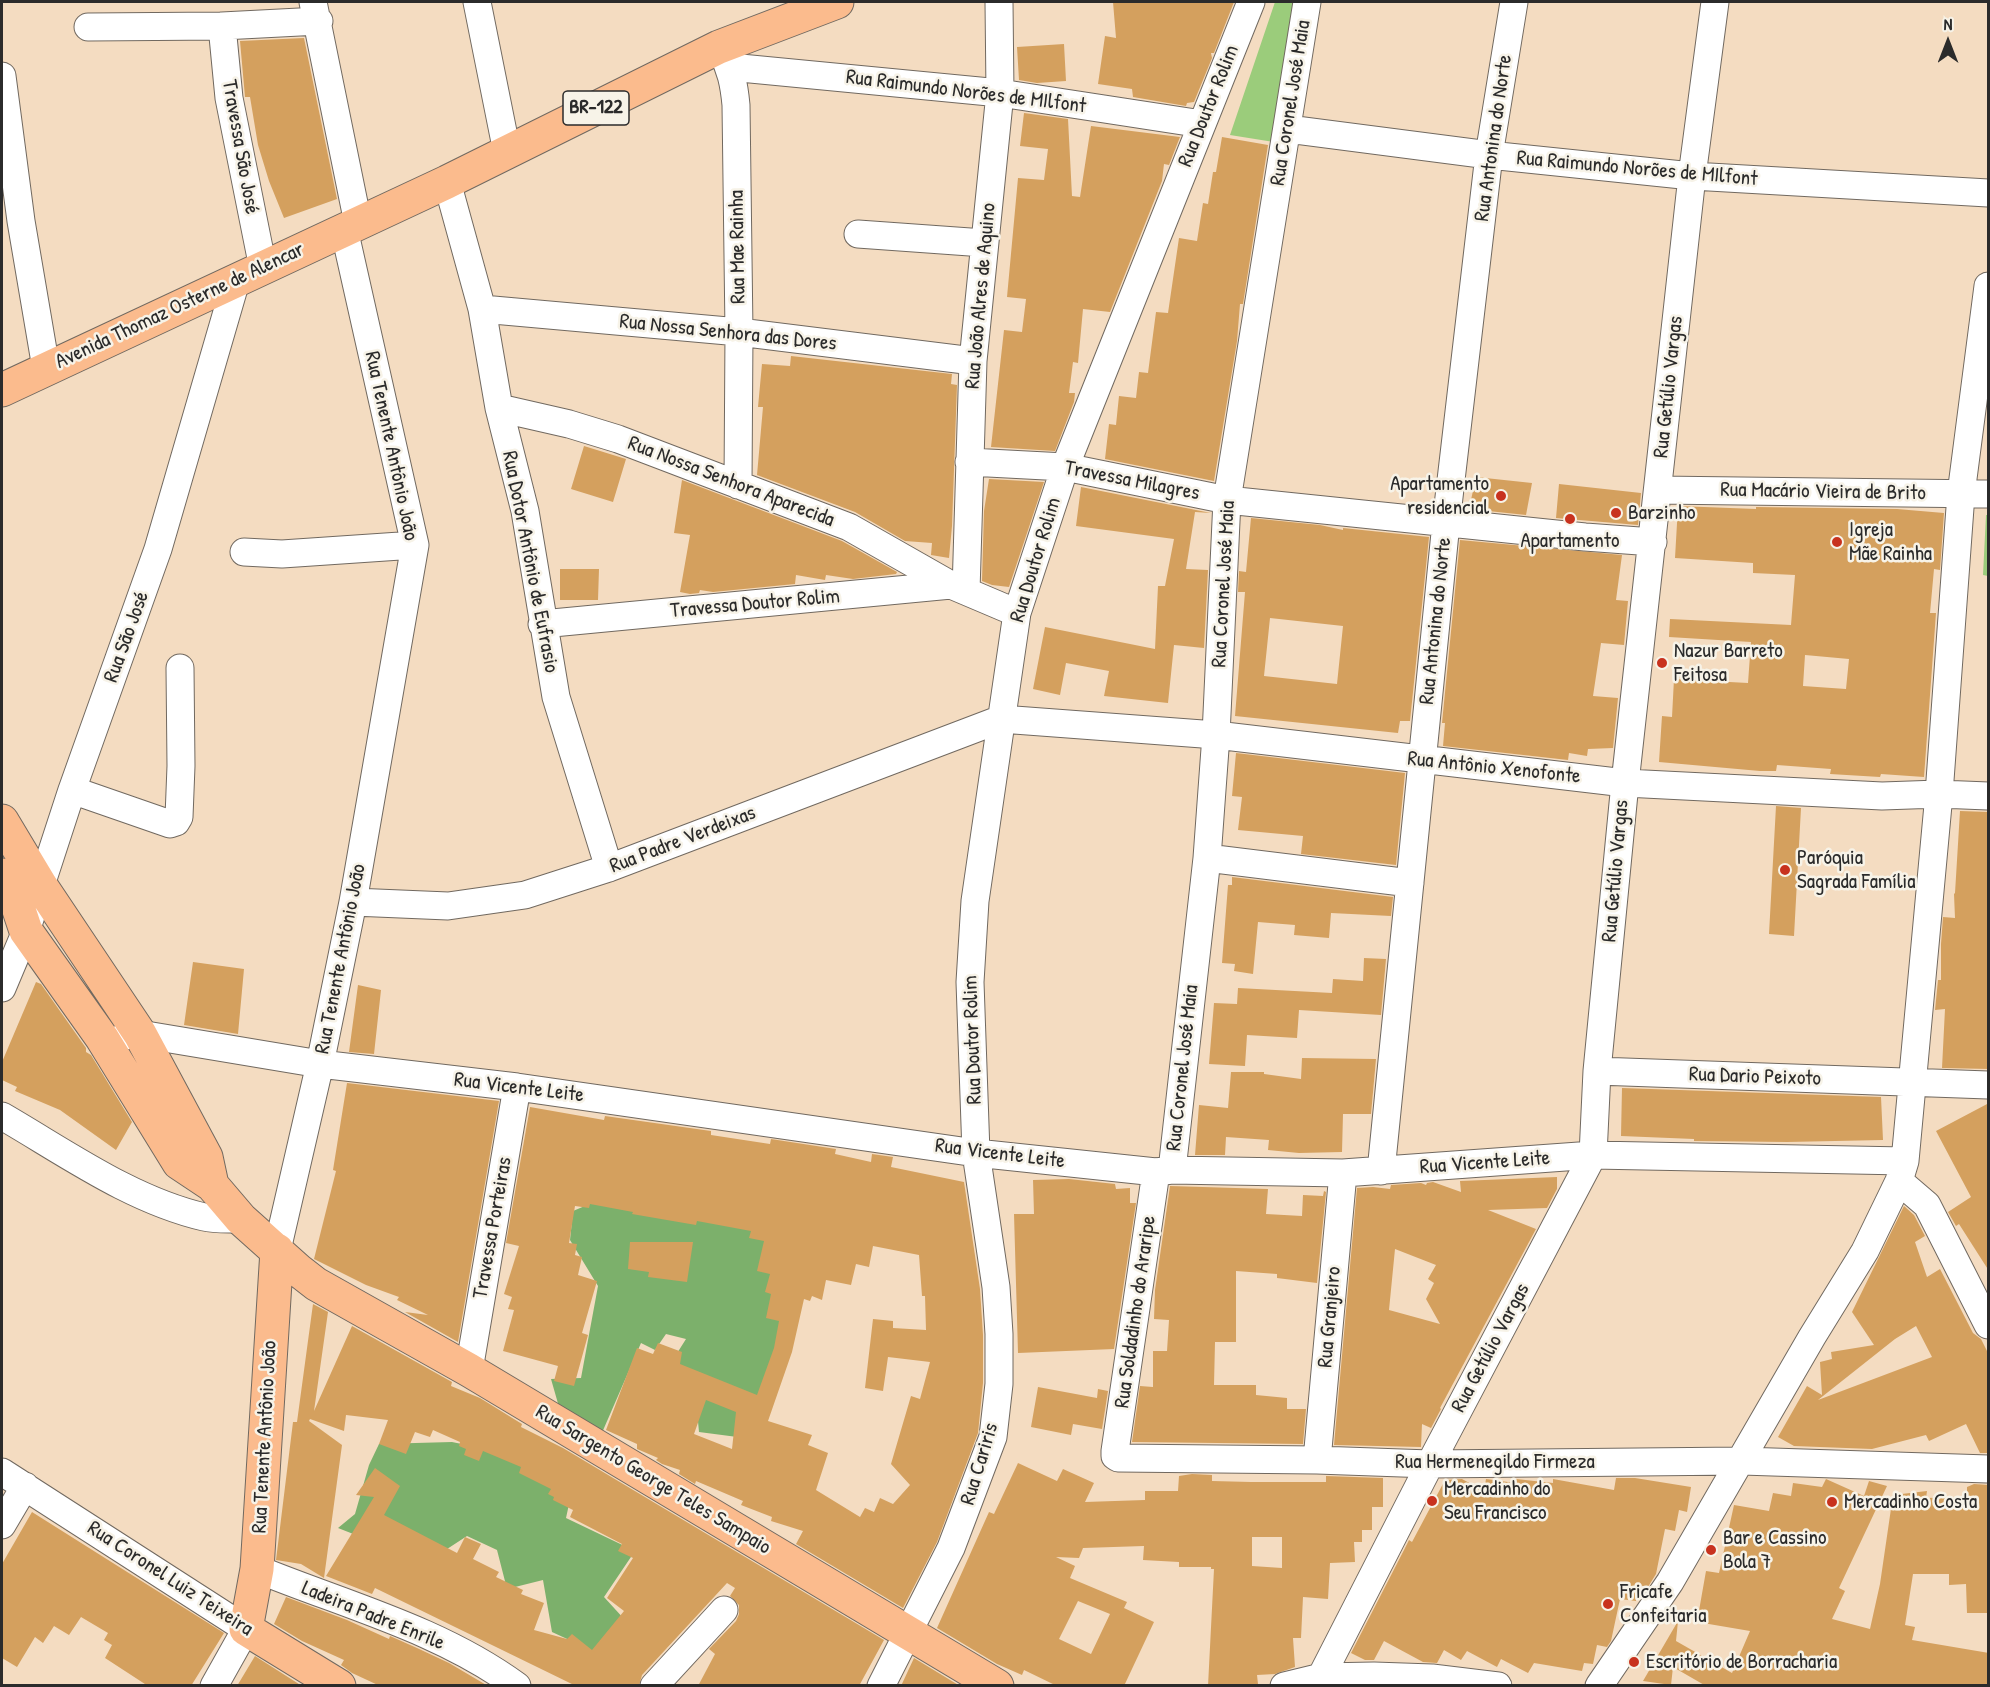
<!DOCTYPE html>
<meta charset="utf-8">
<style>
body{margin:0}
#map{position:relative;width:1990px;height:1687px;overflow:hidden;background:#f4dcc1;font-family:"Patrick Hand",sans-serif}
canvas{display:block}
.frame{position:absolute;inset:0;border:3px solid #2b2b2b;pointer-events:none}
.north{position:absolute;left:1918px;top:12px;width:60px;height:60px;-webkit-text-stroke:4px #f7f3e8;paint-order:stroke;rotate:0deg;font-size:16px;font-weight:700;line-height:24px;text-align:center;color:#2b2b2b}
.north::after{content:'';display:block;margin:auto;width:21px;height:27px;background:#2b2b2b;clip-path:polygon(50% 0,100% 100%,50% 72%,0 100%)}
</style>
<div id="map">
<canvas width="1990" height="1687"></canvas>
<div class="frame"></div>
<div class="north">N</div>
</div>
<script>
const g = document.querySelector('canvas').getContext('2d');
g.lineJoin = 'round';
function fillPath(path, color) {
  g.fillStyle = color;
  g.fill(path, 'evenodd');
}
function trace(path, color, width, dash) {
  g.strokeStyle = color;
  g.lineWidth = width;
  g.lineCap = dash ? 'butt' : 'round';
  g.setLineDash(dash || []);
  g.stroke(path);
}
function label(font, color, halo, rows, align = 'center') {
  g.font = font + ' "Patrick Hand",sans-serif';
  g.lineWidth = 5;
  g.setLineDash([]);
  g.textBaseline = 'middle';
  g.strokeStyle = halo;
  g.fillStyle = color;
  for (const [text, x, y, turn = 0] of rows) {
    g.save();
    g.translate(x, y);
    g.rotate((+turn || 0) * Math.PI / 180);
    g.textAlign = isNaN(turn) ? turn : align;
    if (halo) g.strokeText(text, 0, 0);
    g.fillText(text, 0, 0);
    g.restore();
  }
}
const green = new Path2D(`
 M1275,2H1299L1280,143L1230,135Z
 M1986,515H1988V576L1983,575Z`);
const forest = new Path2D(`
 M618,1192L776,1233L782,1341L745,1438L699,1432L696,1400L669,1366L686,1339L666,1334L655,1350L641,1343L601,1435L559,1407L551,1379L581,1378L598,1286L570,1240L573,1211Z
 M452,1442L545,1461L571,1495L566,1518L635,1551L604,1597L625,1620L604,1656L552,1632L543,1580L507,1589L497,1550L467,1536L444,1551L389,1548L338,1528L355,1514L369,1465L379,1444Z`);
const building = new Path2D(`
 M1113,2H1234L1214,53H1211L1212,58L1194,102L1187,103L1186,106L1133,97L1132,89L1098,84L1105,36L1116,38Z
 M304,38L337,199L284,218L269,181L258,145L250,97H245L240,41Z
 M1064,44L1066,81L1037,83L1019,80L1017,47Z
 M1024,113L1068,119L1072,196L1080,197L1091,126L1180,137L1169,165L1164,164L1162,181L1110,312L1083,309L1078,363L1073,362L1069,393H1075L1074,402L1055,451L991,447L1004,330L1022,332L1026,299L1007,297L1018,178L1044,180L1048,149L1020,146Z
 M1222,137L1268,145L1243,304H1240L1237,341L1214,481L1105,459L1109,424L1116,425L1119,396L1136,398L1139,372L1148,373L1156,312L1168,313L1179,238L1197,241L1203,203L1208,204L1213,172H1216Z
 M791,356L952,374L951,384L957,385L952,526L949,558L931,555L932,543L905,541L855,512L757,475L763,407H758L762,364L790,366Z
 M584,446L626,459L613,502L571,489Z
 M1476,477L1532,483L1526,515L1469,509Z
 M989,479L1044,482L1009,587L992,585L982,581L984,511Z
 M682,480L842,541L897,572L896,574L853,579L826,575L825,580L796,575L795,584L713,592L700,590L699,593L690,594L680,592L690,535L674,533Z
 M1559,484L1641,493L1638,525L1556,518Z
 M1081,487L1211,513L1195,512L1186,569L1208,570L1204,648L1174,645L1168,703L1104,696L1109,671L1066,663L1060,695L1033,689L1045,627L1155,649L1158,586H1165L1174,539L1076,526Z
 M1678,506L1756,509V507L1897,509L1944,513L1940,570L1934,569L1930,613H1936L1924,777L1881,774L1880,777L1830,774L1831,769L1777,765L1776,771H1760L1659,762L1662,716L1672,717L1674,679L1748,683L1751,642L1669,637L1670,619L1791,625L1795,575L1753,573V563L1675,558ZM1805,655L1849,659L1846,689L1803,686Z
 M1251,518L1320,525L1343,530V528L1429,537L1410,721H1400L1398,733L1235,716L1245,592H1238L1239,571L1246,572ZM1270,618L1343,626L1337,684L1264,676Z
 M1460,540L1622,555L1616,600L1628,601L1624,645L1601,643L1593,696L1618,698L1613,748L1588,749L1587,756L1569,753L1568,760L1443,746L1445,723H1442Z
 M560,569H599L598,600H560Z
 M1236,753L1405,773L1396,865L1301,854L1303,836L1238,830L1242,797L1232,796Z
 M1776,806L1801,808L1794,936L1769,934Z
 M1960,811L1989,812V1069L1942,1068L1945,1009L1935,1010L1938,980H1941V944L1943,917L1955,918L1954,894L1955,893Z
 M1232,877L1393,897L1391,916L1331,913L1329,938L1294,935L1295,925L1258,922L1253,974L1234,971L1235,964L1222,963L1228,885H1232Z
 M1364,958L1386,959L1381,1015L1299,1010L1297,1038L1247,1035L1245,1066L1209,1064L1214,1003L1237,1004L1238,988L1332,993L1333,979L1363,981Z
 M193,962L244,969L238,1034L184,1025Z
 M36,982L41,984L86,1048V1052L91,1055L132,1122L116,1150L60,1110L15,1091L17,1087L2,1080V1062Z
 M358,985L381,990L374,1054L349,1052Z
 M1302,1058L1376,1059L1371,1114H1343L1342,1152L1299,1153L1268,1150L1269,1140L1226,1137L1225,1155H1195L1199,1105L1228,1108L1231,1072H1264V1074L1301,1079Z
 M347,1083L499,1101L458,1342L405,1312L428,1315L397,1300L399,1297L366,1285L314,1259L336,1171L333,1170Z
 M1622,1088L1881,1097L1883,1140L1787,1142L1694,1141V1139L1621,1136Z
 M1989,1103V1271L1959,1224L1956,1226L1948,1212L1971,1197L1936,1131Z
 M530,1107L604,1120L605,1116L711,1131V1135L770,1144L771,1139L836,1149L835,1154L871,1162L872,1154L893,1157L891,1167L964,1182L980,1289L983,1335V1383L978,1433L937,1542L903,1608L796,1544L803,1531L771,1521L772,1517L741,1505L743,1501L696,1481L695,1484L679,1474L680,1470L662,1464L656,1460L658,1458L637,1449V1444L606,1430L637,1348L653,1354L658,1343L682,1352L680,1364L757,1395L774,1348L779,1321L766,1318L771,1294L765,1292L770,1274L757,1271L764,1241L749,1238L751,1231L697,1221L696,1225L632,1214L633,1212L590,1204L589,1208L575,1206L569,1243L577,1244L575,1255L582,1257L578,1275L597,1281L582,1333L588,1335L574,1386L554,1381L558,1366L503,1351L514,1310L508,1309L512,1297L504,1294L519,1246L506,1243ZM873,1246L919,1255L922,1296H925L926,1330L893,1328V1321L873,1319L865,1388L883,1391L888,1357L930,1362L920,1399L911,1396L891,1464L910,1485L893,1504L880,1498L874,1512L865,1508L860,1517L816,1490L828,1453L808,1445L812,1435L768,1421L792,1352L804,1299L810,1301L812,1296L822,1300L826,1280L851,1285L856,1264L869,1267ZM706,1400L736,1412L732,1449L694,1434Z
 M1557,1177V1189L1547,1208L1488,1210L1536,1229L1440,1408L1441,1409L1431,1428L1422,1424L1421,1447L1334,1445L1357,1188L1373,1187L1390,1189L1391,1185L1421,1183L1426,1185L1427,1183L1433,1182L1461,1192L1460,1181ZM1395,1249L1436,1265L1428,1279L1434,1283L1426,1299L1440,1324L1389,1310Z
 M1069,1179L1115,1184L1116,1189L1130,1188V1203H1136L1114,1349L1018,1353L1014,1214H1034L1033,1180Z
 M1170,1186L1268,1189L1266,1214L1302,1216L1303,1195L1323,1196L1324,1191L1326,1192L1317,1283L1277,1278V1274L1236,1271V1342H1215L1214,1385H1256V1395L1287,1398V1409H1306L1303,1444L1132,1442L1140,1386L1153,1387V1351H1167L1169,1320L1154,1319L1155,1290Z
 M1904,1206L1914,1215L1925,1236L1915,1242L1927,1277L1940,1269L1973,1333L1981,1339L1989,1355V1453H1980L1966,1424L1929,1441L1926,1435L1872,1449L1794,1446L1778,1437L1807,1386L1822,1395L1820,1362L1832,1359L1831,1352L1874,1345L1852,1312ZM1916,1326L1932,1357L1818,1400L1895,1339Z
 M630,1242H693L687,1282L648,1277L649,1272L628,1269Z
 M313,1304L328,1312L314,1411L352,1326L452,1382L451,1386L480,1398L522,1424L521,1427L563,1448L884,1640L859,1686H698L715,1654L709,1649L736,1621L739,1614V1605L730,1596L735,1588L727,1583L642,1675L639,1686H576L375,1588L372,1594L326,1576L374,1497L356,1495L375,1468L400,1486L384,1515L457,1553L465,1537L481,1544L473,1559L499,1572L496,1577L523,1590L521,1594L544,1603L534,1630L567,1639L572,1634L592,1650L624,1611L607,1598L633,1558L618,1551L622,1544L570,1517L573,1510L553,1500L554,1497L548,1494L551,1489L519,1473L521,1467L483,1451L479,1461L464,1455L466,1449L459,1446L460,1442L433,1430L430,1437L415,1432L406,1454L379,1444L388,1420L346,1415L344,1431L310,1419L309,1421L342,1445L324,1578L301,1564L276,1560L293,1422H297Z
 M1038,1387L1097,1398L1098,1389L1108,1391L1102,1429L1073,1424L1071,1435L1031,1427Z
 M1018,1463L1057,1481L1063,1469L1094,1483L1085,1502L1145,1500V1491H1178L1179,1476L1192,1474L1212,1475V1481L1251,1482H1326V1476L1383,1478V1507H1372V1530H1362V1542H1354L1355,1562L1330,1563L1328,1599L1303,1597L1301,1638H1293L1295,1667L1275,1674L1257,1675L1258,1684L1208,1686L1214,1569H1211V1567H1179V1562L1143,1560L1144,1546L1083,1548L1079,1558L1056,1557L1075,1566L1070,1578L1127,1602L1124,1608L1154,1622L1124,1686H1057L1024,1670L1022,1675L997,1664L937,1628L989,1512L994,1514ZM1252,1537H1282V1568L1252,1566ZM1078,1601L1110,1614L1091,1654L1059,1639Z
 M1616,1478H1635L1691,1487L1687,1512L1679,1510L1675,1531L1665,1529L1656,1574L1648,1587L1638,1585L1636,1601L1620,1599L1611,1641L1607,1647L1597,1645L1593,1664L1584,1663L1582,1671L1534,1663L1528,1673L1501,1659L1497,1667L1467,1651L1461,1660L1444,1650L1437,1663L1423,1662L1384,1641L1374,1660H1365L1351,1653L1404,1550L1409,1540L1412,1542L1445,1480L1462,1479L1484,1491L1486,1479L1515,1483L1516,1479L1553,1483V1479L1614,1490Z
 M1826,1479L1864,1496L1869,1481L1887,1486L1839,1588L1845,1591L1832,1619L1870,1629L1880,1584L1893,1495L1927,1491L1926,1498L1967,1497V1487L1974,1484L1989,1485V1613H1967L1966,1584L1949,1585V1574H1913L1905,1625L1915,1627L1912,1640L1989,1653V1686H1706L1673,1667L1671,1685L1643,1681L1678,1621L1676,1641L1732,1673L1750,1631L1697,1622L1706,1571L1719,1573L1734,1505L1769,1511L1773,1493L1791,1496L1793,1483L1822,1487Z
 M32,1512L224,1633L191,1686H148L105,1658L112,1645L104,1640L108,1633L81,1617L69,1635L54,1626L43,1643L35,1637L17,1667L2,1658V1564Z
 M286,1597L347,1620L389,1639L390,1636L417,1648L449,1663L488,1686H380L352,1673L341,1665L344,1660L302,1641L274,1624Z
 M255,1656L302,1686H237Z
 M914,1658L960,1686H901Z`);
const minor = new Path2D(`
 M313,2L358,223
 M477,2L507,152
 M222,26L229,98L263,268
 M88,27L222,26L319,21
 M721,51C731,69 734,84 736,105L739,332L738,485
 M730,67L1000,93L1202,124
 M2,76L21,221L46,368
 M1288,129L1489,155L1692,176L1988,193
 M447,182L482,309L499,408L525,511L556,697L609,868
 M858,234L984,243
 M482,309L739,332L973,361
 M499,408L569,424L618,439L849,527L951,585
 M969,462L1065,467L1227,500L1585,537L1653,542
 M1658,490L1988,494
 M244,552L282,554L415,545
 M966,591L973,361L1000,93L999,2
 M542,624L951,585L1017,613
 M72,790L170,824L176,822L179,817L181,766L180,668
 M1207,858L1410,883
 M353,902L448,906L525,895L609,868L1001,719L1216,735L1625,783L1882,796L1939,794L1988,796
 M2,988L26,931L72,790L158,549L236,281
 M124,1036L140,1034L320,1064L517,1087L976,1153L1156,1172L1172,1170L1343,1173L1593,1155L1905,1161
 M1597,1071L1988,1085
 M2,1116C66,1153 131,1200 204,1217C216,1220 229,1219 241,1219
 M1172,1170L1207,858L1216,735L1227,500L1307,2
 M1381,1171L1446,523L1489,155L1514,2
 M1156,1172L1115,1451V1456L1118,1458L1317,1460L1430,1464L1742,1461L1988,1469
 M1899,1181L1927,1205L1988,1325
 M277,1250L320,1064L353,902L415,545L344,229
 M469,1370L517,1087
 M1317,1460L1343,1173
 M2,1472L246,1629L214,1686
 M2,1525L25,1486
 M257,1569C345,1605 439,1629 517,1686
 M1321,1677L1430,1464L1593,1155L1597,1071L1625,783L1692,176L1715,2
 M654,1686L724,1610
 M881,1686L951,1548L993,1437L999,1384V1334L996,1287L976,1153L970,982L975,901L1017,613L1065,467L1251,2
 M1284,1686L1321,1677L1374,1676L1432,1678L1498,1686
 M1599,1686L1670,1582L1812,1337L1865,1251L1899,1181L1905,1161L1939,794L1961,494L1988,286`);
const major = new Path2D(`
 M2,821L41,886L140,1034L206,1157L212,1185
 M2,875L17,904L26,931L102,1038L179,1163L212,1185L241,1219L298,1270L316,1284L469,1370L997,1686
 M277,1250L257,1569L246,1629L339,1686`);
const highway = new Path2D(`
 M2,390L447,182L719,47L837,2`);
const markers = [
 [1501,496,6,"#c8321e"],
 [1616,513,6,"#c8321e"],
 [1570,519,6,"#c8321e"],
 [1837,542,6,"#c8321e"],
 [1662,663,6,"#c8321e"],
 [1785,870,6,"#c8321e"],
 [1432,1501,6,"#c8321e"],
 [1832,1502,6,"#c8321e"],
 [1711,1550,6,"#c8321e"],
 [1608,1604,6,"#c8321e"],
 [1634,1662,6,"#c8321e"]
];
const shields = [
 [596,108,66]
];
const shieldNames = [
 ["BR-122",596,108]
];
const streetNames = [
 ["Rua Raimundo Norões de MIlfont",966,92,7],
 ["Rua Coronel José Maia",1291,103,-81],
 ["Rua Doutor Rolim",1209,106,-68],
 ["Rua Antonina do Norte",1494,138,-82],
 ["Travessa São José",240,147,80],
 ["Rua Raimundo Norões de MIlfont",1637,169,5],
 ["Rua Mae Rainha",738,247,-91],
 ["Rua João Alres de Aquino",981,296,-85],
 ["Avenida Thomaz Osterne de Alencar",180,306,-25],
 ["Rua Nossa Senhora das Dores",728,333,6],
 ["Rua Getúlio Vargas",1669,387,-84],
 ["Rua Tenente Antônio João",391,446,78],
 ["Travessa Milagres",1132,481,11],
 ["Rua Nossa Senhora Aparecida",731,482,21],
 ["Rua Macário Vieira de Brito",1823,492,1],
 ["Rua Doutor Rolim",1036,560,-73],
 ["Rua Dotor Antônio de Eufrasio",530,562,79],
 ["Rua Coronel José Maia",1224,584,-87],
 ["Travessa Doutor Rolim",755,604,-5],
 ["Rua Antonina do Norte",1436,621,-84],
 ["Rua São José",127,637,-70],
 ["Rua Antônio Xenofonte",1494,768,6],
 ["Rua Padre Verdeixas",683,840,-21],
 ["Rua Getúlio Vargas",1616,871,-85],
 ["Rua Tenente Antônio João",341,959,-79],
 ["Rua Doutor Rolim",973,1040,-92],
 ["Rua Coronel José Maia",1183,1068,-84],
 ["Rua Dario Peixoto",1755,1077,2],
 ["Rua Vicente Leite",519,1088,7],
 ["Rua Vicente Leite",1000,1154,7],
 ["Rua Vicente Leite",1485,1163,-4],
 ["Travessa Porteiras",493,1228,-80],
 ["Rua Soldadinho do Araripe",1136,1312,-82],
 ["Rua Granjeiro",1330,1317,-85],
 ["Rua Getúlio Vargas",1491,1348,-62],
 ["Rua Tenente Antônio João",265,1437,-87],
 ["Rua Hermenegildo Firmeza",1495,1462],
 ["Rua Cariris",980,1464,-73],
 ["Rua Sargento George Teles Sampaio",653,1480,31],
 ["Rua Coronel Luiz Teixeira",170,1579,33],
 ["Ladeira Padre Enrile",373,1616,22]
];
const poiNames = [
 ["Apartamento",1489,484,"right"],
 ["residencial",1489,508,"right"],
 ["Barzinho",1628,513],
 ["Igreja",1849,530],
 ["Mãe Rainha",1849,554],
 ["Apartamento",1570,541,"center"],
 ["Nazur Barreto",1674,651],
 ["Feitosa",1674,675],
 ["Paróquia",1797,858],
 ["Sagrada Família",1797,882],
 ["Mercadinho do",1444,1489],
 ["Seu Francisco",1444,1513],
 ["Mercadinho Costa",1844,1502],
 ["Bar e Cassino",1723,1538],
 ["Bola 7",1723,1562],
 ["Fricafe",1620,1592],
 ["Confeitaria",1620,1616],
 ["Escritório de Borracharia",1646,1662]
];
fillPath(green, '#9bcc7b');
fillPath(forest, '#7cb06b');
fillPath(building, '#d4a05e');
trace(minor, '#716960', 29);
trace(major, '#716960', 35);
trace(highway, '#716960', 35);
trace(minor, '#fff', 27);
trace(major, '#fbbb8d', 33);
trace(highway, '#fbbb8d', 33);
for (const [x, y, r, color] of markers) {
  const dot = new Path2D();
  dot.arc(x, y, r, 0, 2 * Math.PI);
  g.fillStyle = color;
  g.fill(dot);
  trace(dot, '#f7f3e8', 2);
}
for (const [x, y, w] of shields) {
  const box = new Path2D();
  box.roundRect(x - w / 2, y - 17, w, 34, 4.5);
  g.fillStyle = '#f7f3e8';
  g.fill(box);
  trace(box, '#2b2b2b', 1.5);
}
label('bold 20px', '#2b2b2b', null, shieldNames);
label('21px', '#2b2b2b', '#f7f3e8', streetNames);
label('21px', '#2b2b2b', '#f7f3e8', poiNames, 'left');
</script>
